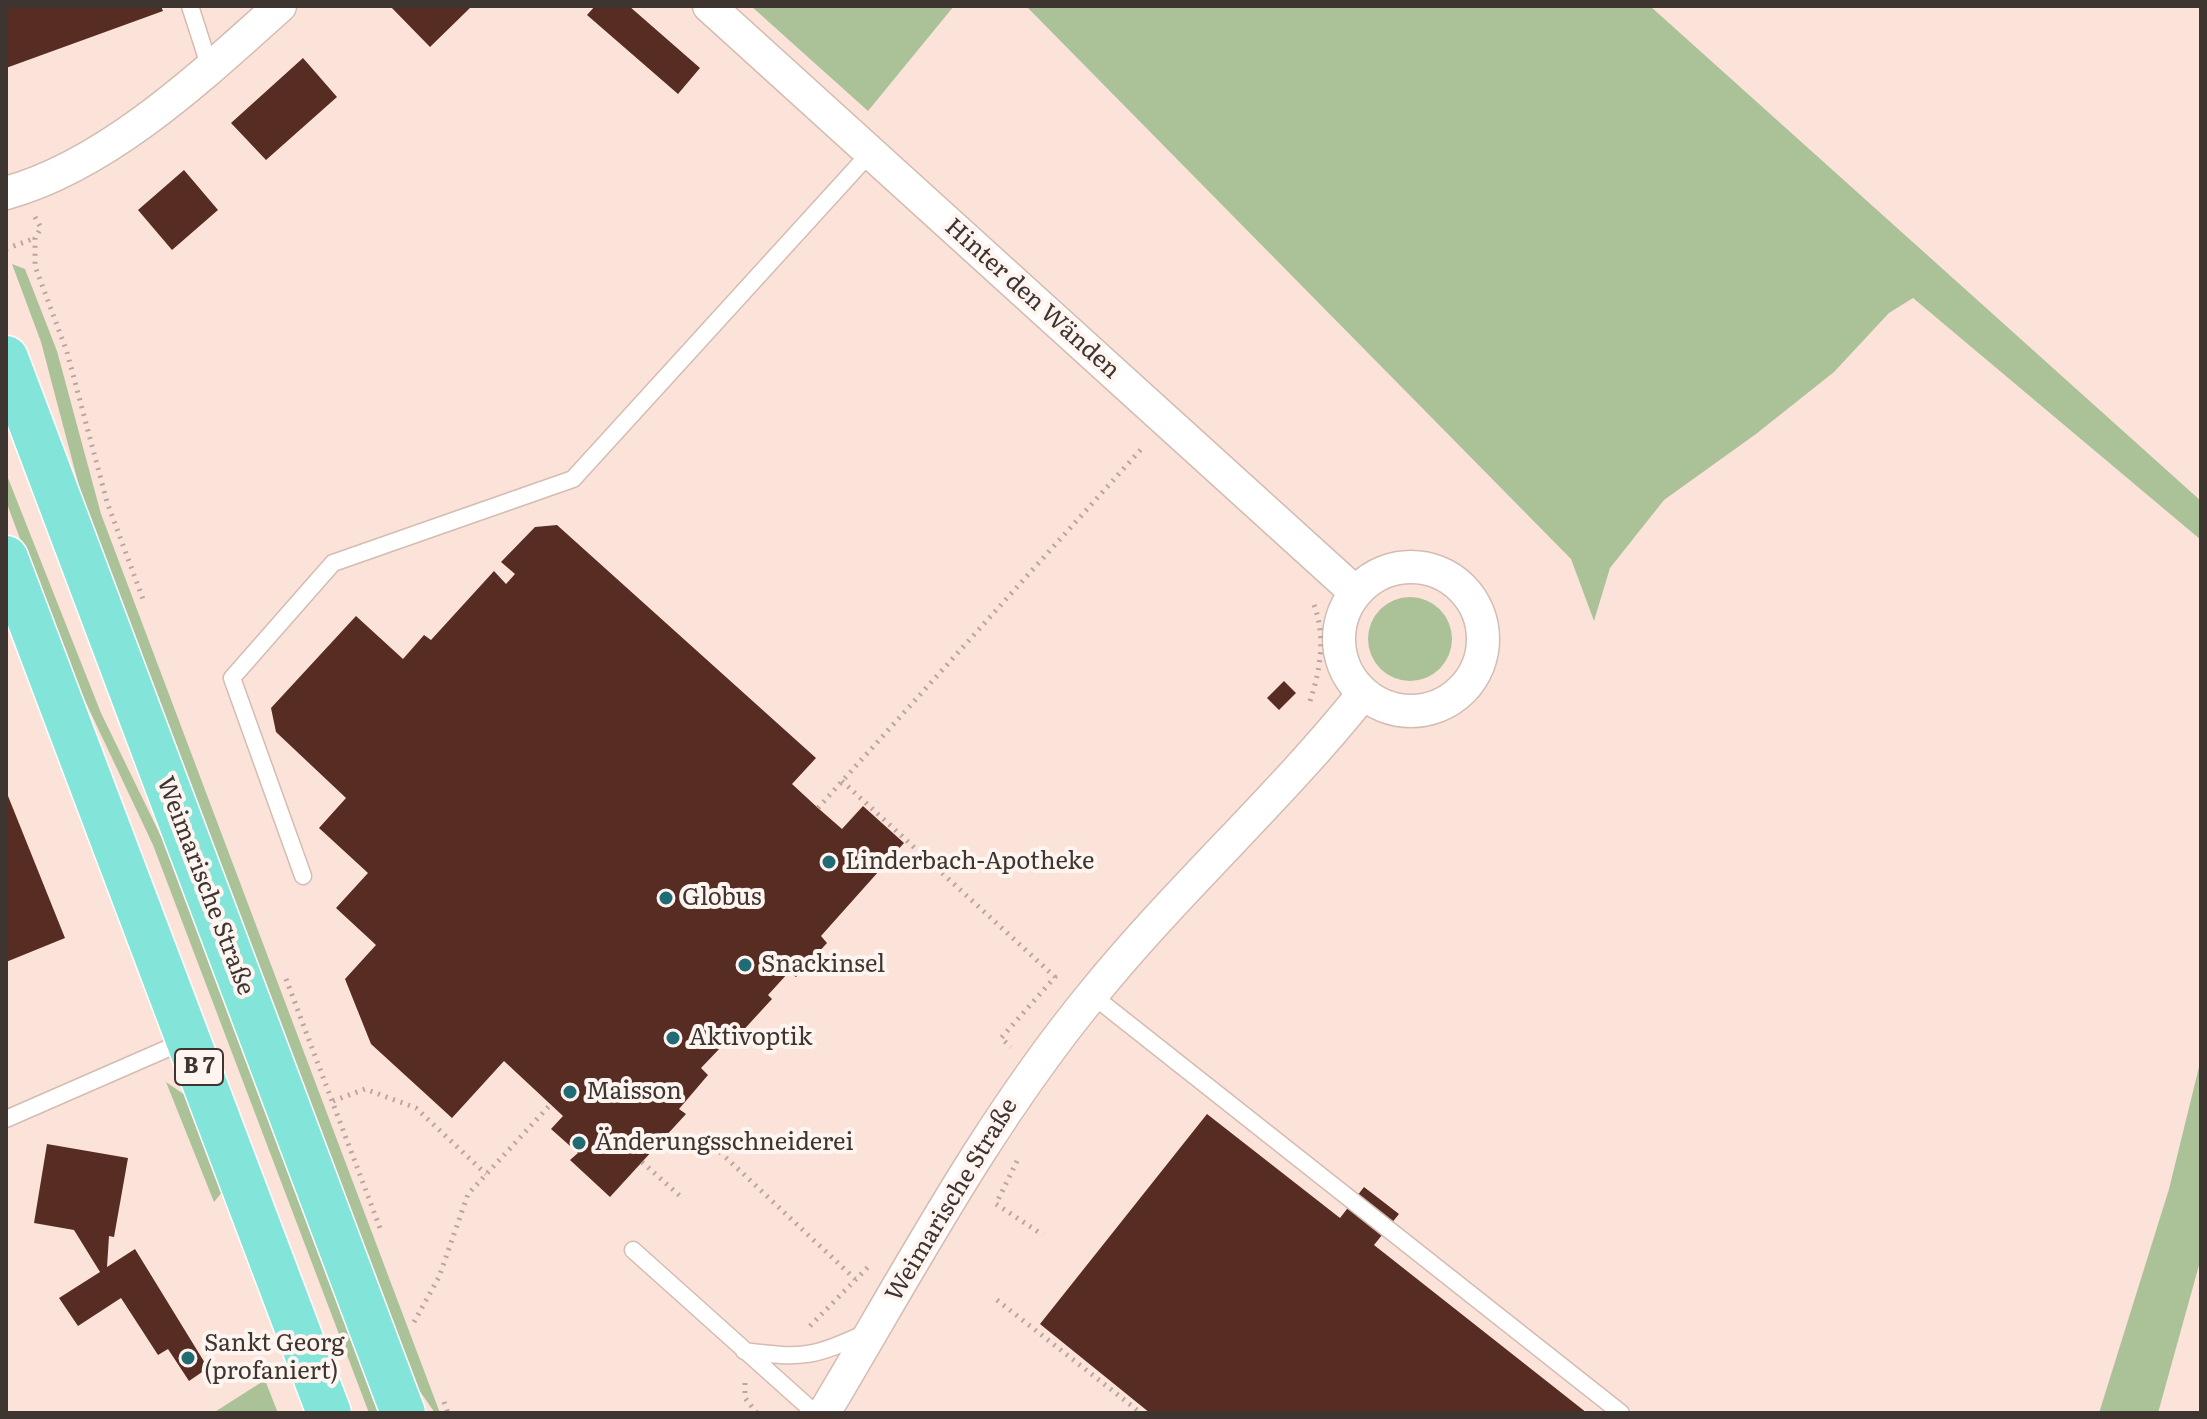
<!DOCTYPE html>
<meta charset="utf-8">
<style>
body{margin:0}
#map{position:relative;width:2207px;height:1419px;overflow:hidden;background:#fce3d9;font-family:Literata,serif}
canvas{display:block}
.frame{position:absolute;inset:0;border:8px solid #3e3430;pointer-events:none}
</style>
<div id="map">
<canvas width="2207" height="1419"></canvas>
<div class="frame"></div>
</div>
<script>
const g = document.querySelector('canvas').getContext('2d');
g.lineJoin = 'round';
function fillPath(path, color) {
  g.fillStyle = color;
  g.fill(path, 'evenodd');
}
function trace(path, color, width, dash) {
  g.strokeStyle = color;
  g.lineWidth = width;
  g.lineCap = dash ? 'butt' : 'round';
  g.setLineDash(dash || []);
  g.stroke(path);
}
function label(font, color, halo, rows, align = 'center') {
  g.font = font + ' Literata,serif';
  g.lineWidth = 8;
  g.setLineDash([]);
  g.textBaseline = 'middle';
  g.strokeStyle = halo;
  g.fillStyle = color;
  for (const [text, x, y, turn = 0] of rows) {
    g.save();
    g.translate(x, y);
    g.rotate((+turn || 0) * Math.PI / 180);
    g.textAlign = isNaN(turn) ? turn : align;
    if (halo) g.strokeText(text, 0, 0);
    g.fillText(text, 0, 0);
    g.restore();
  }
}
const green = new Path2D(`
 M751,6H954L868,111Z
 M1026,6H1650L2201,501V540L1913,298L1889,313L1834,372L1756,434L1664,500L1610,568L1594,621L1571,559Z
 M12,264L25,269L57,351L101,514L440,1413H435L412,1380L84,505L41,342Z
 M6,473L101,713L171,857L383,1413H369L153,845L62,652L6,501Z
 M1368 639a42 42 0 1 1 84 0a42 42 0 1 1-84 0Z
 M2201,1059V1258L2158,1413H2099L2169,1189Z
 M166,1082L185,1095L223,1191L214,1202Z
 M265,1380L278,1413H213Z`);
const building = new Path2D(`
 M6,6H161L163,11L6,68Z
 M390,6H472L430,47Z
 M595,6H629L700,68L678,94L587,15Z
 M303,58L337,97L266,160L231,123Z
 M184,170L218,210L172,250L138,210Z
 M557,525L816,758L792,784L818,808L842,829L863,806L904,843L821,936L827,943L796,977L789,972L768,995L772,999L727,1048L723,1045L701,1068L708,1075L679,1109L686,1114L610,1197L570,1160L578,1153L551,1129L563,1116L504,1061L452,1118L371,1044L345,979L376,945L336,908L368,873L319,828L346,798L276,732L271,708L356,616L403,659L424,635L431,640L494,571L506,584L515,574L501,562L535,527Z
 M1284,681L1296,693L1279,710L1267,698Z
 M6,791L65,938L6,962Z
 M1207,1114L1340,1218L1364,1187L1399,1214L1374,1245L1587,1413H1150L1040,1324Z
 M47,1144L128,1158L114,1237L109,1236L107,1267L135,1249L208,1368L189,1381L168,1349L158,1355L121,1298L78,1326L59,1298L100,1272L74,1230L34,1223Z`);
const path = new Path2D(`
 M35,217L41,228L35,238V266L67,352L107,502L143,599
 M6,249L35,238
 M1310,701C1321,668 1326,635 1313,602
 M842,781L1055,977L1001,1038L1011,1047
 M818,808L1144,446
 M286,979L380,1228
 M333,1101L365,1089L416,1108L486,1174
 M720,1152L855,1279
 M1017,1161L996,1204L1043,1235
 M642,1162L680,1196
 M997,1300L1141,1413
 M414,1322L439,1277L468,1194L550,1105
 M810,1326L868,1267
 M745,1383V1398L757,1413
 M444,1402L448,1413`);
const service = new Path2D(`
 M190,6L210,68
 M303,876L232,678L333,563L573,479L870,153
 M1092,995L1621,1413
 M6,1119L187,1040
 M633,1250L815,1413
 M744,1351C804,1359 813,1357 868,1332`);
const minor = new Path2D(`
 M709,6L1355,592
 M6,193C108,165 203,75 280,6
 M1339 639a72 72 0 1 1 144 0a72 72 0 1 1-144 0Z
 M824,1413C909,1271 986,1124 1092,995C1177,890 1279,799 1363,694`);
const primary = new Path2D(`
 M6,358L403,1413
 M6,558L329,1413`);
const markers = [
 [829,862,8,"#216b75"],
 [666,898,8,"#216b75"],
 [745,965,8,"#216b75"],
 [673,1038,8,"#216b75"],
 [570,1092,8,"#216b75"],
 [579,1143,8,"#216b75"],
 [188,1358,8,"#216b75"]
];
const shields = [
 [199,1067,48]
];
const shieldNames = [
 ["B 7",199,1067]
];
const streetNames = [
 ["Hinter den Wänden",1032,299,42],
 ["Weimarische Straße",205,886,69],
 ["Weimarische Straße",952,1200,-59]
];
const poiNames = [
 ["Linderbach-Apotheke",845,862],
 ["Globus",682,898],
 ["Snackinsel",761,965],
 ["Aktivoptik",689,1038],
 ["Maisson",586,1092],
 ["Änderungsschneiderei",595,1143],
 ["Sankt Georg",204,1344],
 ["(profaniert)",204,1372]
];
fillPath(green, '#abc299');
fillPath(building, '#562c23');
trace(service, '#d4bcb2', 19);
trace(minor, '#d4bcb2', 35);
trace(primary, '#fff', 47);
trace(path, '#baa69f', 5, [2, 6]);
trace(service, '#fff', 16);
trace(minor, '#fff', 32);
trace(primary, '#83e5da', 44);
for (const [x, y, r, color] of markers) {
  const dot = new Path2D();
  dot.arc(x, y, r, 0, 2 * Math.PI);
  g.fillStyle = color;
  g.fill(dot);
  trace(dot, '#fef4f0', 3);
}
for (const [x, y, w] of shields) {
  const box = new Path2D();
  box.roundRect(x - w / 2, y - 18, w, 36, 6);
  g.fillStyle = '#fef4f0';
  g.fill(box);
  trace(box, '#3e3430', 2);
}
label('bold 22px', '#3e3430', null, shieldNames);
label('24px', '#3e3430', '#fef4f0', streetNames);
label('24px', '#3e3430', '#fef4f0', poiNames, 'left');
</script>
